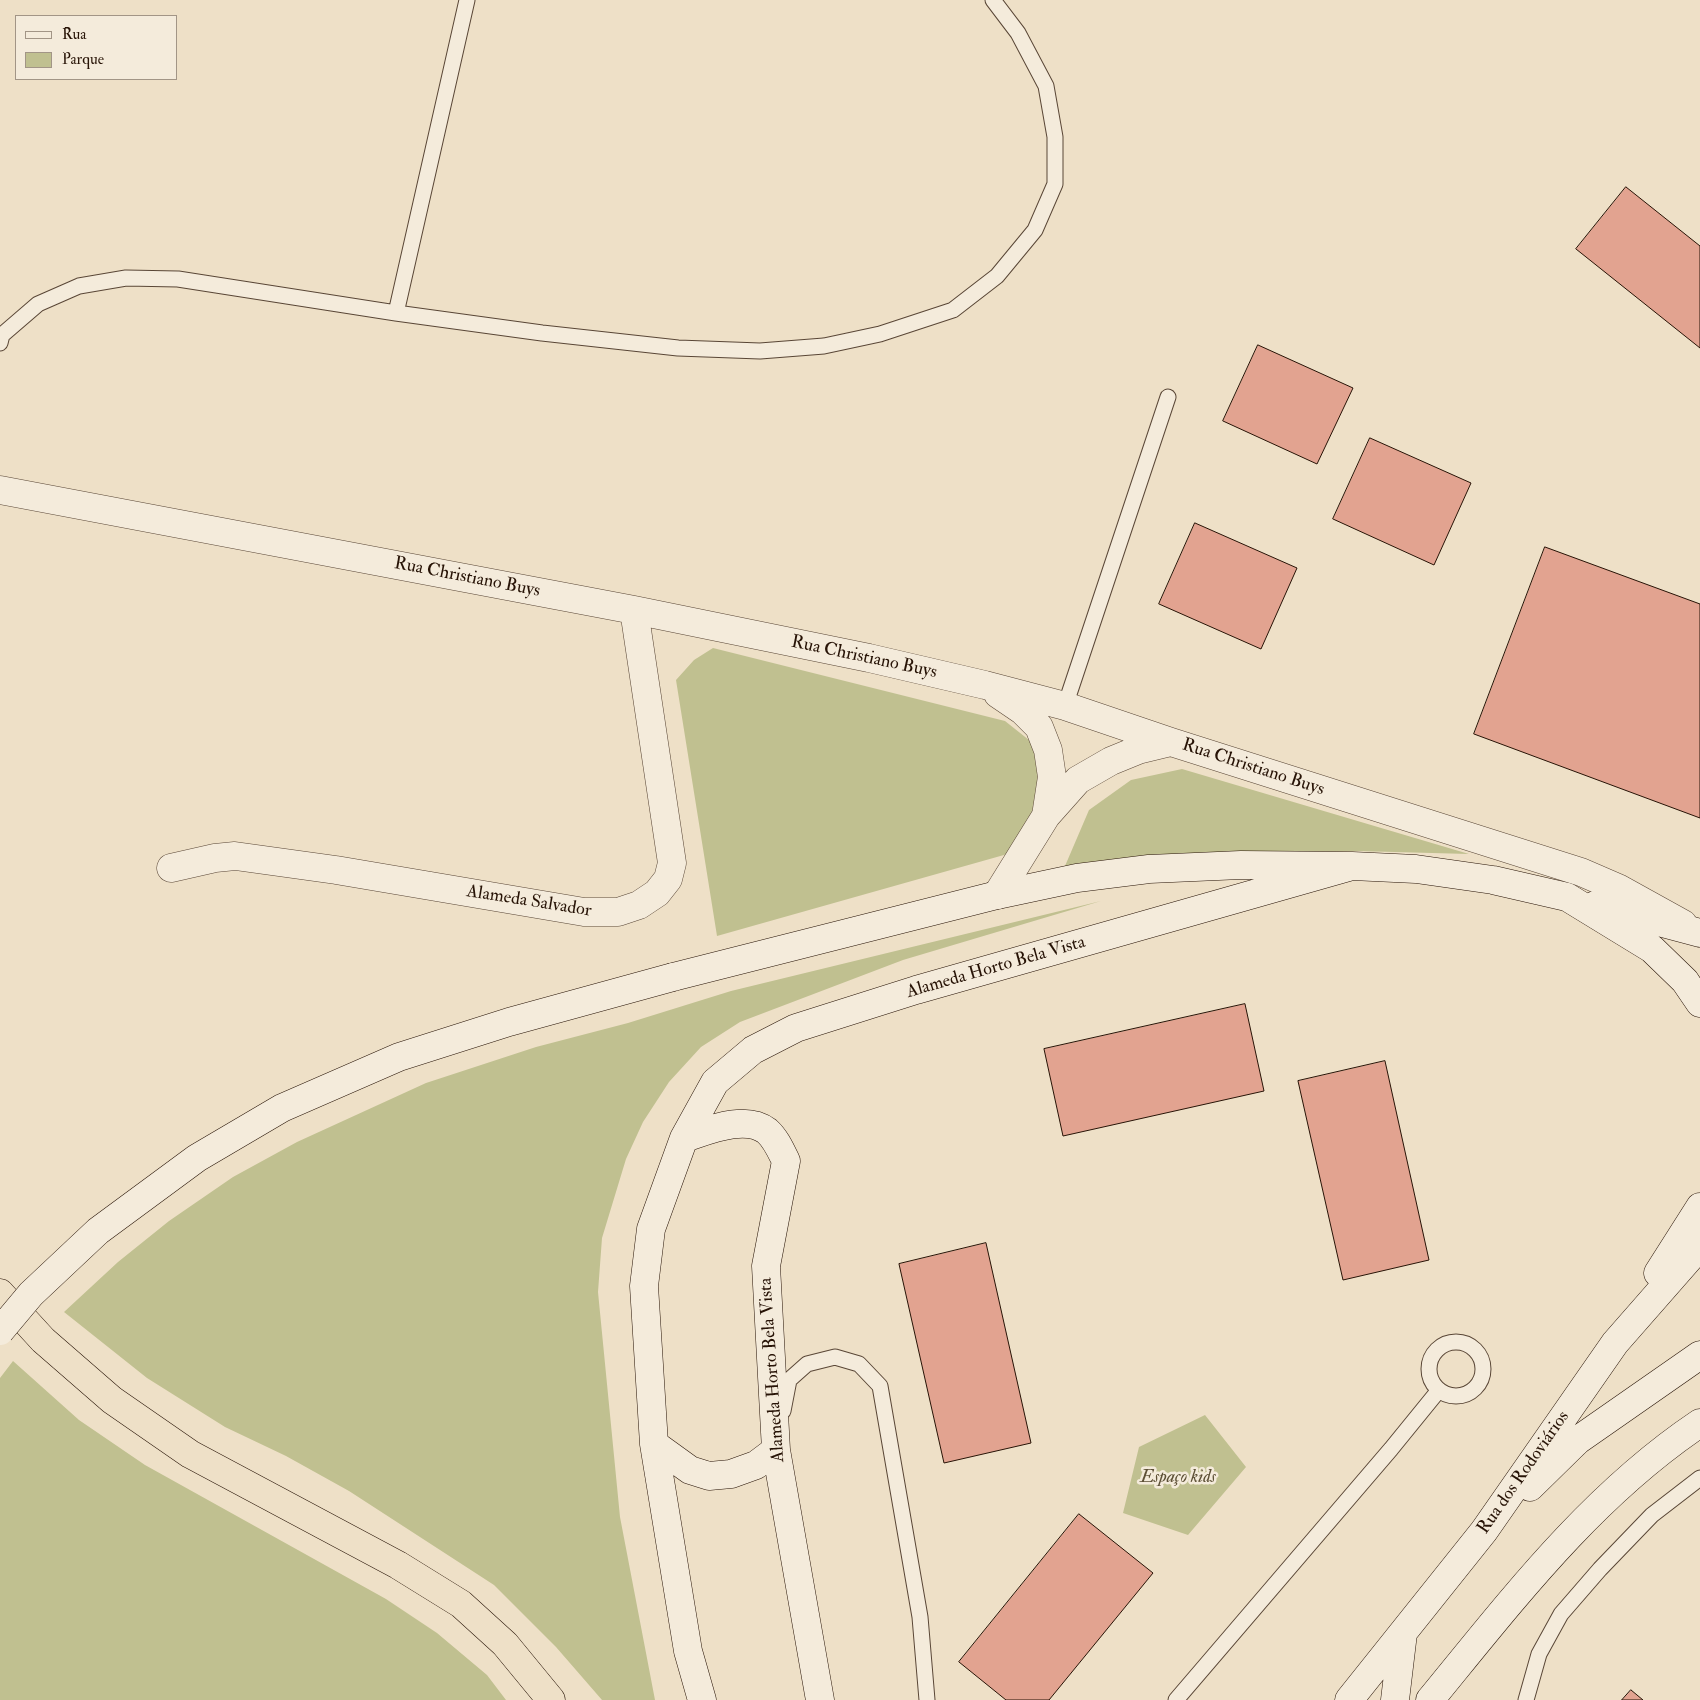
<!DOCTYPE html>
<meta charset="utf-8">
<style>
body{margin:0}
#map{position:relative;width:1700px;height:1700px;overflow:hidden;background:#eee0c7;font-family:"IM FELL Double Pica",serif}
canvas{display:block}
.legend{position:absolute;left:15px;top:15px;width:162px;height:65px;box-sizing:border-box;background:#f4ebdb;border:1px solid #a29586;margin:0;padding:6px 9px;list-style:none;font-size:15px;color:#271306}
.legend li{display:flex;align-items:center;gap:10px;height:25px}
.legend b{width:25px;border:1px solid #a29586}
</style>
<div id="map">
<canvas width="1700" height="1700"></canvas>
<ul class="legend">
<li><b style="height:6px;background:#f4ebdb"></b>Rua</li>
<li><b style="height:14px;background:#c0c090"></b>Parque</li>
</ul>
</div>
<script>
const g = document.querySelector('canvas').getContext('2d');
g.lineJoin = 'round';
function fillPath(path, color) {
  g.fillStyle = color;
  g.fill(path, 'evenodd');
}
function trace(path, color, width, dash) {
  g.strokeStyle = color;
  g.lineWidth = width;
  g.lineCap = dash ? 'butt' : 'round';
  g.setLineDash(dash || []);
  g.stroke(path);
}
function label(font, color, halo, rows, align = 'center') {
  g.font = font + ' "IM FELL Double Pica",serif';
  g.lineWidth = 5;
  g.setLineDash([]);
  g.textBaseline = 'middle';
  g.strokeStyle = halo;
  g.fillStyle = color;
  for (const [text, x, y, turn = 0] of rows) {
    g.save();
    g.translate(x, y);
    g.rotate((+turn || 0) * Math.PI / 180);
    g.textAlign = isNaN(turn) ? turn : align;
    if (halo) g.strokeText(text, 0, 0);
    g.fillText(text, 0, 0);
    g.restore();
  }
}
const green = new Path2D(`
 M713,648L1005,721L1034,744L1043,798L1011,853L717,936L676,680L694,660Z
 M1182,769L1469,854L1357,851L1183,854L1065,866L1089,810L1131,780Z
 M1101,901L903,960L740,1022L701,1047L669,1082L643,1122L626,1159L602,1238L598,1292L620,1517L655,1700H602L556,1647L494,1585L349,1491L286,1456L225,1427L147,1378L64,1312L118,1262L169,1221L233,1177L297,1142L426,1083L536,1047L628,1023L731,991Z
 M13,1361L79,1420L145,1465L386,1599L437,1633L487,1675L506,1700H0V1378Z
 M1205,1415L1246,1467L1188,1535L1123,1513L1139,1447Z`);
const building = new Path2D(`
 M1626,187L1700,246V348L1576,249Z
 M1258,345L1353,388L1317,464L1223,421Z
 M1370,438L1471,483L1434,565L1333,519Z
 M1195,523L1297,568L1261,649L1159,604Z
 M1545,547L1700,604V818L1474,734Z
 M1245,1004L1264,1091L1063,1136L1044,1049Z
 M1385,1061L1429,1260L1343,1280L1298,1081Z
 M986,1243L1031,1443L944,1463L899,1264Z
 M1079,1514L1153,1573L1049,1700H1006L959,1662Z
 M1631,1690L1643,1700H1622Z`);
const lane = new Path2D(`
 M396,313L467,0
 M0,343L2,335L38,304L79,286L126,278L178,279L396,313L542,333L678,348L760,351L824,346L880,334L953,310L997,276L1035,230L1055,184V137L1046,86L1018,33L993,0
 M1065,706L1168,397
 M1429 1369a27 27 0 1 1 54 0a27 27 0 1 1-54 0Z
 M783,1411L789,1380L807,1364L835,1357L859,1364L880,1386L920,1617L927,1700
 M1176,1700L1391,1449L1439,1390
 M1526,1700L1539,1654L1561,1614L1600,1569L1652,1515L1700,1478`);
const street = new Path2D(`
 M0,490L634,610L869,658L985,685L1065,706L1171,742L1581,872L1618,888L1683,924
 M998,694L1023,711L1039,727L1048,750L1052,777L1046,816
 M171,868L215,858L235,856L336,870L584,912H618L639,905L657,893L668,879L672,863L634,610
 M997,895L1046,816L1078,780L1111,761L1138,750L1171,742`);
const secondary = new Path2D(`
 M1595,905L1700,933
 M673,977L997,895L1077,878L1149,869L1241,865L1352,866L1416,869L1493,880L1567,897L1652,949L1685,981L1700,1003
 M684,1138C707,1131 745,1114 767,1131C776,1139 781,1151 786,1161L766,1266L776,1450L820,1700
 M1658,1273L1700,1207
 M654,1444L690,1470L709,1476L731,1474L756,1465L776,1450
 M1530,1487L1578,1440L1700,1355
 M702,1700L688,1651L654,1444L644,1286L651,1229L684,1138L715,1082L753,1050L796,1028L916,990L1352,866
 M1349,1700L1484,1531L1615,1343L1700,1246
 M1395,1700L1403,1633
 M1430,1700C1512,1600 1591,1496 1700,1423`);
const highway = new Path2D(`
 M0,1293L43,1340L112,1400L190,1454L398,1565L461,1604L505,1644L551,1700`);
const secondaryBridge = new Path2D(`
 M0,1331L31,1294L98,1231L197,1158L282,1108L399,1057L509,1022L673,977`);
const streetNames = [
 ["Rua Christiano Buys",467,578,11],
 ["Rua Christiano Buys",864,658,12],
 ["Rua Christiano Buys",1253,768,18],
 ["Alameda Salvador",529,902,9],
 ["Alameda Horto Bela Vista",996,968,-16],
 ["Alameda Horto Bela Vista",773,1370,-94],
 ["Rua dos Rodoviários",1524,1473,-55]
];
const parkNames = [
 ["Espaço kids",1178,1478]
];
fillPath(green, '#c0c090');
fillPath(building, '#e2a390');
trace(building, '#271306', 1);
trace(lane, '#594636', 17);
trace(street, '#594636', 29);
trace(secondary, '#271306', 29);
trace(highway, '#271306', 29);
trace(lane, '#f4ebdb', 15);
trace(street, '#f4ebdb', 28);
trace(secondary, '#f4ebdb', 28);
trace(highway, '#eee0c7', 28);
trace(secondaryBridge, '#271306', 29, []);
trace(secondaryBridge, '#f4ebdb', 28);
label('18px', '#271306', '#f4ebdb', streetNames);
label('italic 18px', '#5d5036', '#f4ebdb', parkNames);
</script>
